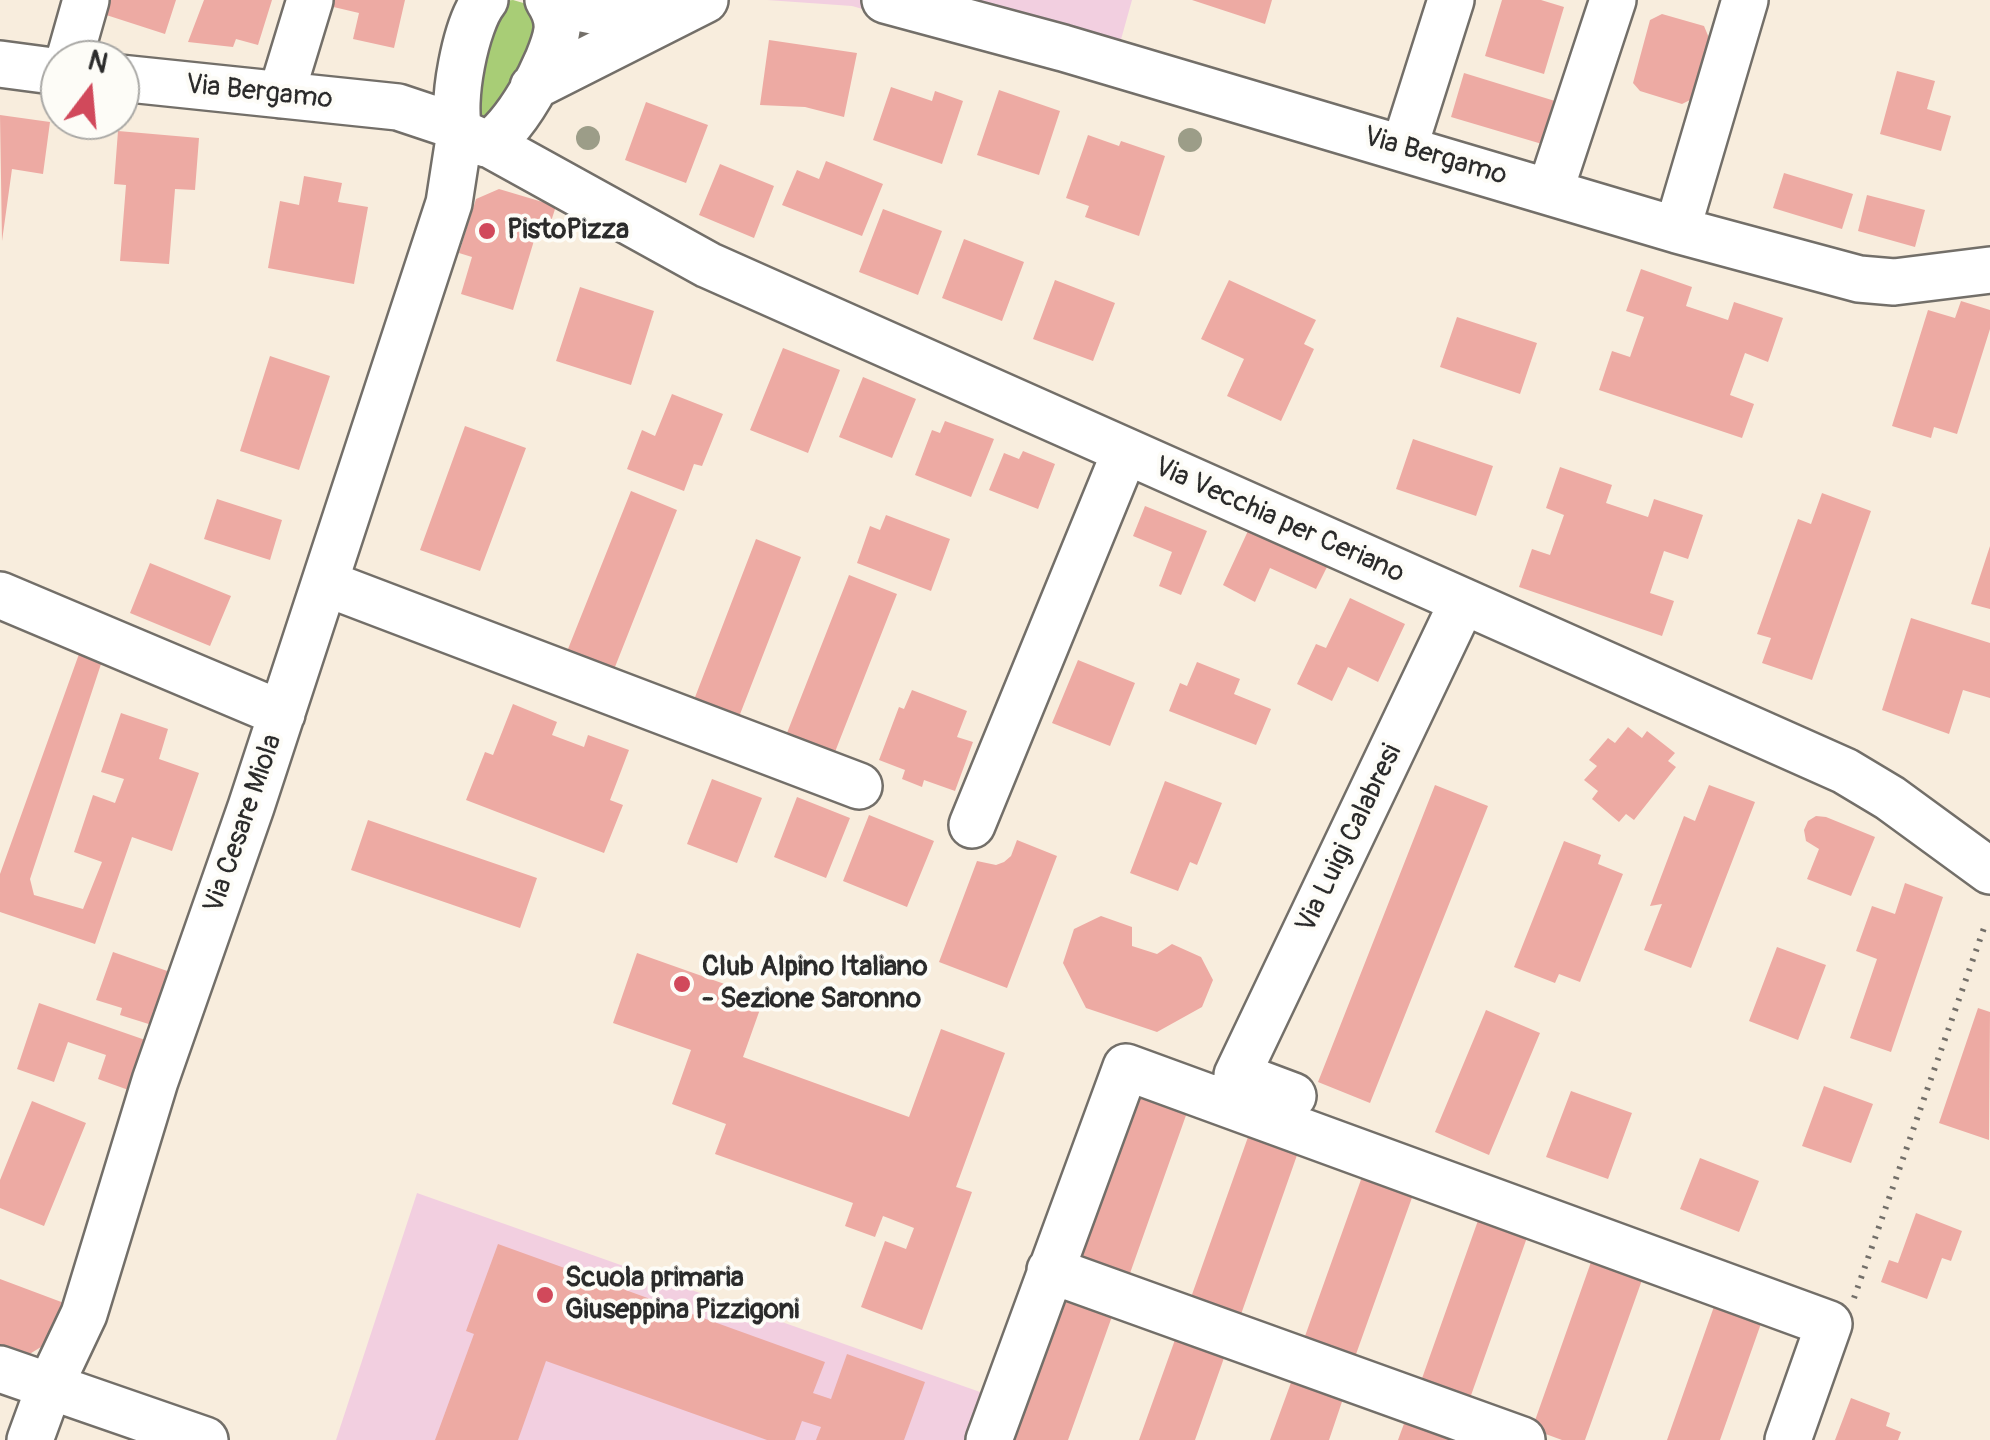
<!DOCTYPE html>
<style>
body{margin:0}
#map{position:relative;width:1990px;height:1440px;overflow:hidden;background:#f8eddd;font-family:Pangolin,sans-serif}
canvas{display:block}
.north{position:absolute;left:40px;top:40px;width:100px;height:100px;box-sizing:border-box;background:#fdfcf7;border:2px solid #a9a8a5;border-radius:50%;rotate:16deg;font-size:28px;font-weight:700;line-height:40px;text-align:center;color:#2b2b2b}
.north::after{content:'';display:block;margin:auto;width:35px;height:45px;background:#d1495b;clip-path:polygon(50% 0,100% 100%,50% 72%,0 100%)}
</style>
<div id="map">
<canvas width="1990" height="1440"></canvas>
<div class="north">N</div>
</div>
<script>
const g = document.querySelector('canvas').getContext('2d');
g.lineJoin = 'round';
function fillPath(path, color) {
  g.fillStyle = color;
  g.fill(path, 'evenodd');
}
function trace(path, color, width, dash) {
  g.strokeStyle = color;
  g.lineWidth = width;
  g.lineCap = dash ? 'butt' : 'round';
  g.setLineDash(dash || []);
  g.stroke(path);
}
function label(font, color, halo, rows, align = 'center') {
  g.font = font + ' Pangolin,sans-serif';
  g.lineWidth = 8;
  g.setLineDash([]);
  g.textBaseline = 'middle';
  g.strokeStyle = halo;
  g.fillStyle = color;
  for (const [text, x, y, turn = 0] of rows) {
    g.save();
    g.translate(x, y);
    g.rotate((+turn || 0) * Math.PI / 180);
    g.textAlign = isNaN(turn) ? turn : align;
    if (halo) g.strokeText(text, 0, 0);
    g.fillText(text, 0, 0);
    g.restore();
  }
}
const built = new Path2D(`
 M767,0H1132L1110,79L852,6Z
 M417,1193L997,1398L981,1440H336Z`);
const green = new Path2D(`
 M513,0L537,7L544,16L513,107L481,121L468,94L504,1Z`);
const building = new Path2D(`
 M100,0H176L165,34L97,12Z
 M204,0H272L258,45L236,39L233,47L188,42Z
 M326,0H405L394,48L353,39L359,13L325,5Z
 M1192,0H1272L1265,24Z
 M1502,0H1541L1564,7L1544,74L1485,56Z
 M1662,14L1704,26L1709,38L1692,99L1682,104L1640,91L1633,83L1650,20Z
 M769,40L857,53L844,117L805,107L760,105Z
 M1897,71L1935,81L1927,109L1951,116L1941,151L1880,134Z
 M1464,73L1555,101L1542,144L1451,117Z
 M891,87L932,101L935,91L963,101L942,164L873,140Z
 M999,90L1060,111L1039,175L977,155Z
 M646,102L708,125L686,183L625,160Z
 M0,115L50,122L43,174L12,169L2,241Z
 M118,131L199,138L195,190L175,189L169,264L120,261L126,185L114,184Z
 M1088,135L1119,146L1121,141L1165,156L1139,236L1085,217L1089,206L1066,198Z
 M826,161L883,184L862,236L782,205L797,170L819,179Z
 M720,164L774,186L754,238L699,215Z
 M1784,173L1853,194L1842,229L1773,208Z
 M304,176L342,183L338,202L368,207L354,284L268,268L280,201L299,205Z
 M499,189L556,206L546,237L536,234L513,310L461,294L472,257L459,253L476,199Z
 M1867,195L1925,210L1915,247L1858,231Z
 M883,209L942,231L918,295L859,272Z
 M964,239L1024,262L1002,321L942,298Z
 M1641,269L1692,287L1686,306L1728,320L1734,302L1783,318L1768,362L1745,353L1730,395L1754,404L1742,438L1599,390L1612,351L1630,357L1644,317L1626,311Z
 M1055,280L1115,303L1093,361L1033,339Z
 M1229,280L1316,320L1304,344L1314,349L1281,421L1227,396L1244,359L1201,339Z
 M580,287L654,311L631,385L556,361Z
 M1961,301L1990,310V329L1957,434L1934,427L1931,438L1892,426L1928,310L1955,318Z
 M1457,317L1537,343L1520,394L1440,367Z
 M783,348L840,370L808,453L750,430Z
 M270,356L330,376L299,470L240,451Z
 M863,377L916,399L892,458L839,437Z
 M672,394L723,414L702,466L694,464L684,491L627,469L642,430L655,436Z
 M945,421L994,439L971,497L915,475L932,430L940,433Z
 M465,426L526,448L480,571L420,550Z
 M1413,439L1493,466L1476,516L1396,489Z
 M1023,451L1055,464L1038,509L989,490L1004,453L1019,459Z
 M1560,467L1612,485L1606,503L1648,517L1654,499L1703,515L1688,559L1664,551L1650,593L1674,601L1662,636L1519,587L1532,549L1550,555L1564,515L1546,508Z
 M631,491L677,510L613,672L566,654Z
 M1822,493L1871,511L1812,680L1762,663L1771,638L1757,634L1798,519L1811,524Z
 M217,499L282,520L270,560L204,539Z
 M1145,506L1207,531L1181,595L1159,586L1172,552L1133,536Z
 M886,515L950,539L931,591L857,563L870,526L880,530Z
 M1253,520L1331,559L1316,589L1270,568L1255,602L1223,585Z
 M756,539L801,557L737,722L692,705Z
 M1990,546V609L1971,604Z
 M150,563L231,596L210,646L130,613Z
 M849,575L897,594L833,757L785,738Z
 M1350,598L1405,624L1378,682L1348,667L1332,701L1297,684L1316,644L1326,648Z
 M1911,618L1990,643V698L1963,690L1949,734L1882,710Z
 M79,654L102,661L30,879L34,895L83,909L102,862L74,852L93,795L115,803L124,779L101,772L121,713L168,729L159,759L199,773L172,851L132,837L95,944L0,912V874Z
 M1078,660L1135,683L1110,746L1052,723Z
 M1197,662L1240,679L1234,694L1271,709L1256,745L1169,711L1180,683L1187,686Z
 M912,690L967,711L957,737L973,742L955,791L924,780L922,787L902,779L905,770L879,760L899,707L904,709Z
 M513,704L557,722L552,735L584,747L588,735L629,750L610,800L623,805L604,853L466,800L485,752L493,755Z
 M1628,727L1642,738L1647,731L1675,753L1668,761L1676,767L1634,820L1626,814L1619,822L1592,799L1598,791L1584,780L1597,766L1589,760L1608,738L1615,743Z
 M712,779L762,798L737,863L687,844Z
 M1165,781L1222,803L1197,865L1190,862L1178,891L1130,873Z
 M1435,785L1488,806L1370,1103L1318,1082Z
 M1709,785L1755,802L1691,968L1644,950L1662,904L1650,906L1684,816L1695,821Z
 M797,797L850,818L826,878L774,857Z
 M869,815L934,841L907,907L843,881Z
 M1816,816L1826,817L1875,837L1851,896L1807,879L1819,849L1806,841L1804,830L1808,821Z
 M368,820L537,878L520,928L351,870Z
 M1017,840L1057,856L1007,988L939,962L977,861L996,865L1004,862L1011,856Z
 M1564,841L1601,855L1598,864L1623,874L1580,982L1559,974L1555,983L1514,967Z
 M1905,883L1943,897L1891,1052L1850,1038L1877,959L1856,951L1872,906L1895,914Z
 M1101,916L1132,927V946L1157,954L1172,944L1201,957L1213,980L1202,1007L1157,1032L1086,1008L1063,963L1074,929Z
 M1777,947L1826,965L1798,1040L1749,1021Z
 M113,952L173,973L155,1026L120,1015L122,1008L96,1000Z
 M637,953L764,998L743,1057L909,1117L941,1029L1005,1053L956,1187L972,1192L922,1330L861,1307L885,1241L906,1249L914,1228L883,1216L875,1237L845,1226L853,1203L715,1154L726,1124L672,1104L691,1050L613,1023Z
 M39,1003L151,1042L134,1092L98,1079L106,1055L68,1042L54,1082L17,1069Z
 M1978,1008L1990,1012L1989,1140L1939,1123Z
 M1486,1010L1540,1033L1489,1155L1435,1132Z
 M1140,1086L1190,1104L1123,1293L1073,1275Z
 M1824,1086L1873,1104L1851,1163L1802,1146Z
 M1571,1091L1632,1113L1608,1179L1546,1157Z
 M32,1101L86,1123L44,1226L0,1208V1180Z
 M1253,1123L1302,1141L1239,1320L1189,1303Z
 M1700,1158L1759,1181L1739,1232L1680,1209Z
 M1363,1174L1414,1192L1355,1357L1304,1339Z
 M1481,1212L1530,1229L1469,1401L1420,1384Z
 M1916,1213L1962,1231L1951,1261L1942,1258L1927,1299L1881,1282L1889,1260L1898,1263Z
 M498,1244L825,1362L813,1393L831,1399L847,1354L925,1382L904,1440H816L821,1427L802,1421L795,1440H767L546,1361L518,1440H435L474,1334L466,1331Z
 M1596,1248L1647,1266L1585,1440H1562L1532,1429Z
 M0,1279L64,1303L49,1342L28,1355L0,1344Z
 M1063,1289L1115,1308L1068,1440H1010Z
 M1717,1298L1764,1315L1720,1440H1667Z
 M1181,1323L1230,1341L1195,1440H1139Z
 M1296,1369L1347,1387L1329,1440H1270Z
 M1851,1398L1890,1413L1886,1426L1901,1432L1898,1440H1835Z
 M1409,1410L1457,1427L1452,1440H1398Z`);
const path = new Path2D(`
 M1854,1298L1984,928L1990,925`);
const minor = new Path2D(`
 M485,0C466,23 450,104 460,132L486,144C513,134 553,60 557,30C558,19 554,9 548,0
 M885,0L1063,48L1677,230L1859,279L1894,282L1990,270
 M551,3L654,23
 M69,60L86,0
 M0,64L60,72
 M120,78L398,107L458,127
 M533,87L705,0
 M281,95L310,0
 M489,144L708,265L1845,771L1890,798L1990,871
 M1404,148L1451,0
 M1550,191L1613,0
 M1677,230L1745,0
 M325,583L859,786
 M0,595L282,714
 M972,825L1125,452
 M1293,1096L1237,1075L1462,603
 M1050,1270L1522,1440
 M0,1369L205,1440
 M30,1440L49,1388L84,1314L155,1081L251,807L449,203L460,132
 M989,1440L1126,1067L1829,1324L1788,1440`);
const trees = [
 [588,138],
 [1190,140]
];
const markers = [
 [487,231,10,"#d1495b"],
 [682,984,10,"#d1495b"],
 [545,1295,10,"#d1495b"]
];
const streetNames = [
 ["Via Bergamo",259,93,6],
 ["Via Bergamo",1435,157,16],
 ["Via Vecchia per Ceriano",1279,521,24],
 ["Via Cesare Miola",244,824,-71],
 ["Via Luigi Calabresi",1350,839,-64]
];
const poiNames = [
 ["PistoPizza",507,231],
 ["Club Alpino Italiano",702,968],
 ["- Sezione Saronno",702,1000],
 ["Scuola primaria",565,1279],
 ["Giuseppina Pizzigoni",565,1311]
];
fillPath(built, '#f2cfe0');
fillPath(green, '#a8cd76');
fillPath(building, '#edaaa3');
trace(minor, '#736f69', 50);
trace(path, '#736f69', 6, [2.5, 8]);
trace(minor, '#fff', 45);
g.fillStyle = '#9c9d88';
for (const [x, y] of trees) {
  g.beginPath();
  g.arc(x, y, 12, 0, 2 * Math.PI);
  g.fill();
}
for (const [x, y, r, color] of markers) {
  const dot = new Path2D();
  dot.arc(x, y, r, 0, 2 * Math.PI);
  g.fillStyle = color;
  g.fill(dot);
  trace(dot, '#fdfcf7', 4);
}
label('28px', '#2b2b2b', '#fdfcf7', streetNames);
label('bold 28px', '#2b2b2b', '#fdfcf7', poiNames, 'left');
</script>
